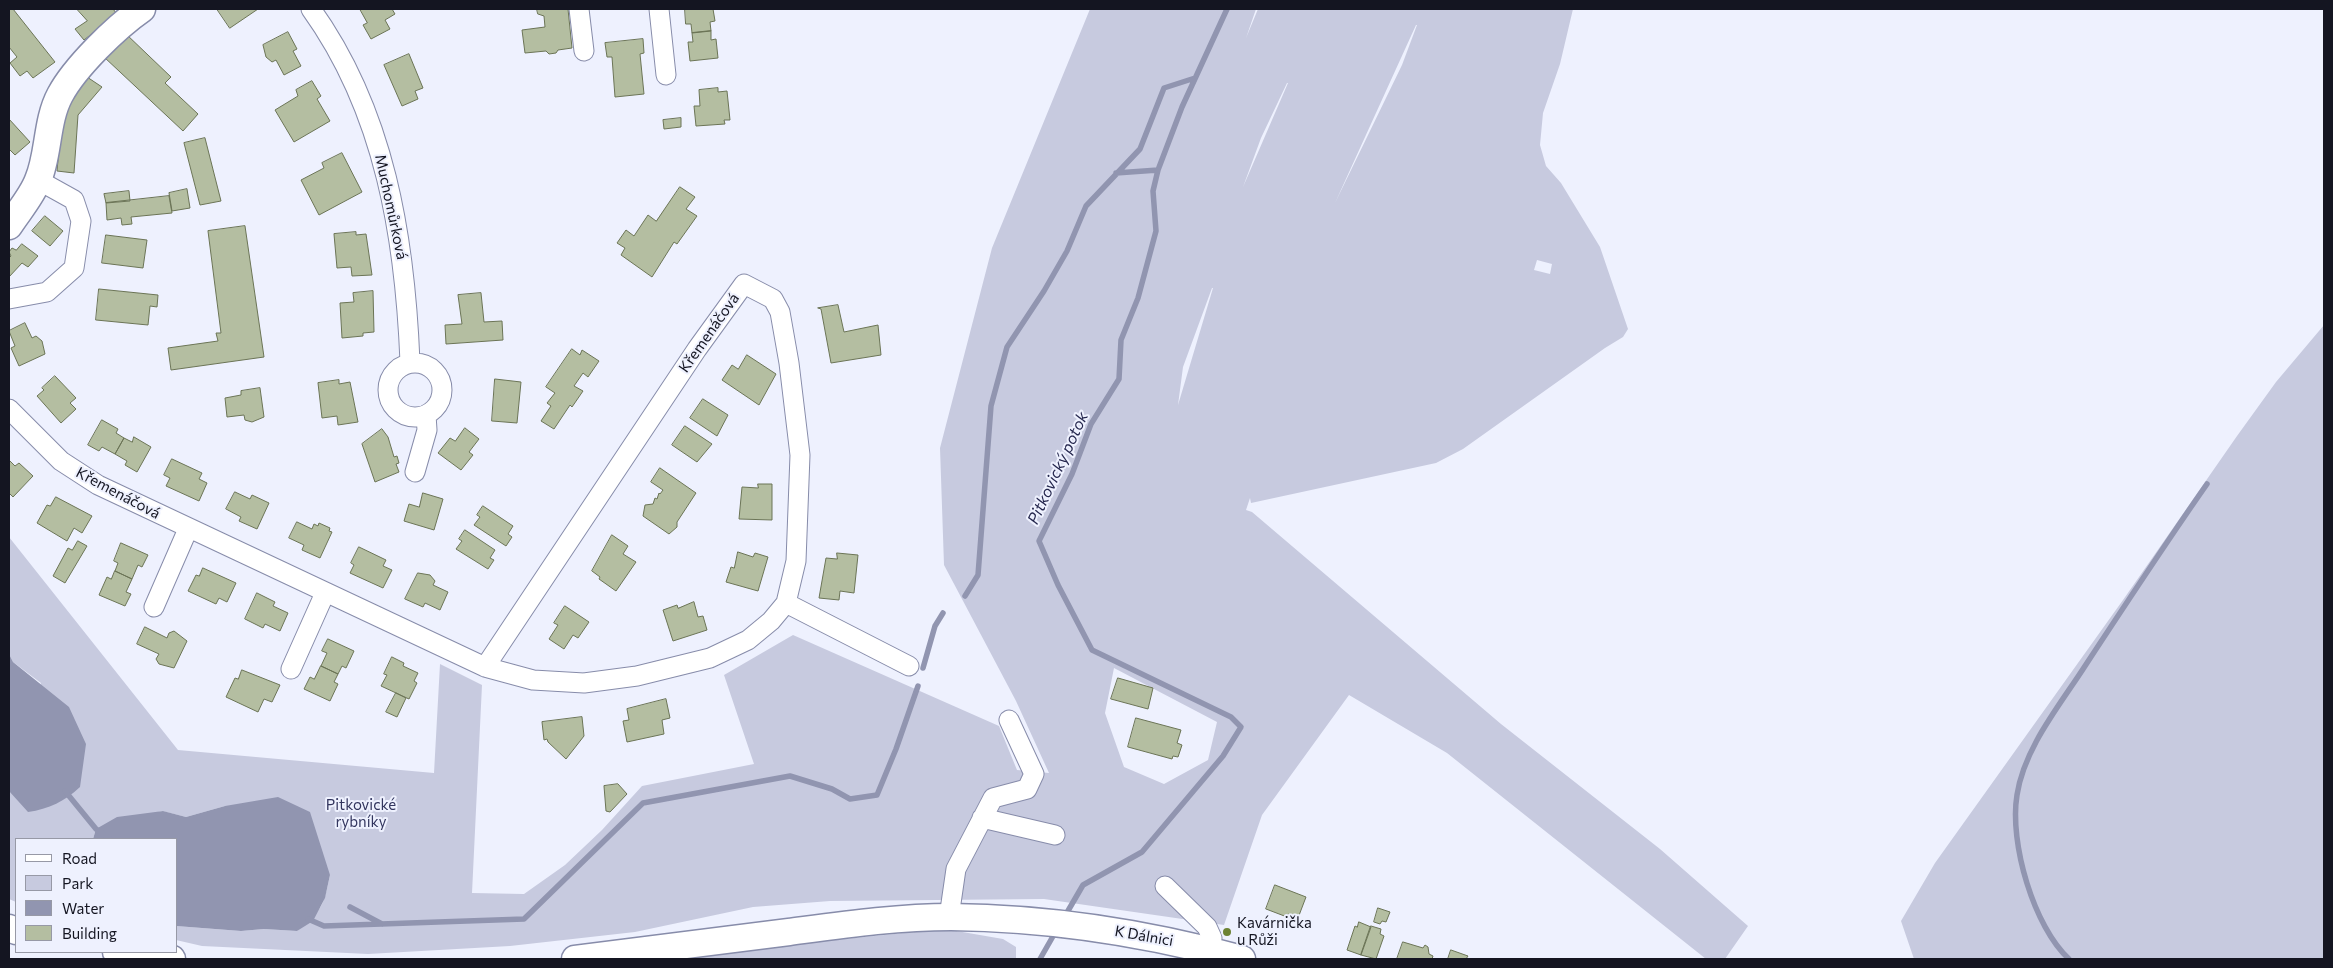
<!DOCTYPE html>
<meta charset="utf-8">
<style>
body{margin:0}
#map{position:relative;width:2333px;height:968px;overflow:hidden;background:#eef1fe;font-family:Commissioner,sans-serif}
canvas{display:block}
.frame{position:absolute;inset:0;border:10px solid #141521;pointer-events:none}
.legend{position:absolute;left:15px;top:838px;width:162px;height:115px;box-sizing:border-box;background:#eef1fe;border:1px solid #9799a6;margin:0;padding:6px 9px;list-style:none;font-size:15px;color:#141521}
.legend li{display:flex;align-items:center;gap:10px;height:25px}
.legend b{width:25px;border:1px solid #9799a6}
</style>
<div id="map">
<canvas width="2333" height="968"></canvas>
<div class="frame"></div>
<ul class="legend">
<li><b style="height:6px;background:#fff"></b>Road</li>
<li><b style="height:14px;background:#c7cadf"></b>Park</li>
<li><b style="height:14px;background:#9195b0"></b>Water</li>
<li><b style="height:14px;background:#b4bea1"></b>Building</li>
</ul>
</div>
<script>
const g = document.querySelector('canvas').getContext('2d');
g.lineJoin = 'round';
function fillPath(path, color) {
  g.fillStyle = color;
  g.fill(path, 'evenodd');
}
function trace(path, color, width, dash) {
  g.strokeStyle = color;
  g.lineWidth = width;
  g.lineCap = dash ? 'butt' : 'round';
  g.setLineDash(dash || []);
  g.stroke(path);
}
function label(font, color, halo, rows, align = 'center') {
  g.font = font + ' Commissioner,sans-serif';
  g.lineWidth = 4;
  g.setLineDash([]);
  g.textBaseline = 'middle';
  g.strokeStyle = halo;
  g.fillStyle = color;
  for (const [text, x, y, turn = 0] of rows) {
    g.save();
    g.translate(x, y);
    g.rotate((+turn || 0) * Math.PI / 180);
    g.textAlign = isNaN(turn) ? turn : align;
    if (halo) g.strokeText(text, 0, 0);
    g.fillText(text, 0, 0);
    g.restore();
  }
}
const green = new Path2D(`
 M1090,9H1256L1246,38L1258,9H1573L1560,64L1543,113L1540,145L1546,166L1561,183L1600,247L1628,329L1623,337L1605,348L1463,449L1436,463L1251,503L1250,498L1246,510L1252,512L1501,724L1660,849L1748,926L1725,959H1706L1447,753L1349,695L1262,815L1224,925L1044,899L830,901L753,907L635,932L510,946L368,954L202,946L176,940V926L241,931L264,929L297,931C323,908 323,908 330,875L225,806L186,817L162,811L96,829L93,839H16V902L9,899V791L10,793L41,683L13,662L9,654V537L178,750L434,773L440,664L482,685L472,893L524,894L565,865L602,830L642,786L754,764L724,675L793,635L999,726L1017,770L1049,773L1016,701L944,565L940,448L992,248ZM1417,25L1402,65L1335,203L1416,25ZM1287,83H1288L1243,187L1261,138ZM1537,260L1552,264L1550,274L1534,270ZM1212,288H1213L1178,405L1183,367ZM1114,668L1217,722L1208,760L1164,784L1124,767L1105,713Z
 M2324,325V959H1914L1901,921L1935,863L2123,600L2237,436L2276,382Z
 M945,929L1003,939L1016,947V959H697L703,953Z`);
const water = new Path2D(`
 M9,654L13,662L69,707L86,744L80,787C65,801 49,809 28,812L9,791Z
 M278,797L310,812L330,875L325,898L313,921L297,931L264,929L241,931L176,926V839H93L96,829L117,817L163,811L186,817L225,806Z`);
const stream = new Path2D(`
 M1116,173L1158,170
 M965,596L978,575L991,406L1007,347L1044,291L1067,251L1086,206L1140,149L1164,88L1195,78
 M923,668L935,626L943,613
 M65,791L96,829L110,839
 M350,907L382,924
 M1065,916L1083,885L1142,852L1223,756L1241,727L1231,717L1092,650L1058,585L1039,541L1072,474L1091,424L1119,379L1121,340L1138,298L1156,231L1153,191L1158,170L1182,107L1227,9
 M308,919L324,926L524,919L643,803L790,776L832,789L850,799L877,795L896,749L918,686
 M1040,959L1056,931
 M2069,959C2034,927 2009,843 2017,795C2024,748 2060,705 2085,666C2125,605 2165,544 2207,484`);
const building = new Path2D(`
 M9,9H13L55,62L33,78L27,71L20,76L10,63L17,57L9,47Z
 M77,9H113L117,14L84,40L75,29L87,21Z
 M217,9H258L230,28Z
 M360,9H392L395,14L385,20L390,29L371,39L363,25L367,23Z
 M537,9H568L572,48L558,50L556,53L549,54L546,51L525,53L522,30L545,27L544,16L538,14Z
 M685,9H713L715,21L710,22L711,31L692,33L691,24H686Z
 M711,31V40L716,39L718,58L690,61L688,42H693L692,33Z
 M288,32L297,49L293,51L301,66L284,75L276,60L272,62L266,57L263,45Z
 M125,33L171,77L165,83L198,114L183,131L104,57Z
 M643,39L644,53L640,54L644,94L615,97L612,57H607L605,43Z
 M409,54L423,88L415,91L418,99L402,106L384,65Z
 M87,77L102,87L78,115L74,173L57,171L62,115Z
 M312,81L321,96L317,99L330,121L294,142L275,110L298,96L296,90Z
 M718,88V92L727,91L730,120H724L725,124L696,126L694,106H700L699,90Z
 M681,118V127L664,129L663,120Z
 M9,119L30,142L15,155L9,149Z
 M205,138L221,201L200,205L184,143Z
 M342,153L362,192L319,215L301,180L324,168L322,163Z
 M680,187L695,197L686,209L697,216L677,244L674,242L652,277L621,255L625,248L617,243L626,230L634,236L648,215L656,221Z
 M187,189L190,208L172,211L169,193Z
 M129,191L130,201L106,203L104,194Z
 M169,196L172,213L131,217L132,224L122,225L121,218L107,220L106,203Z
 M45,216L63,231L50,246L32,231Z
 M245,226L264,357L171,370L168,348L218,341L216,333H221L208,231Z
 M356,232V235L366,234L372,275L352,276L351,267L337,268L334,234Z
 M106,235L147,240L143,268L102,263Z
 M22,244L38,256L28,267L22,263L9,277V258L11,256L9,252L12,248L16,250Z
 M99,289L158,295L157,307L150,306L148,325L96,320Z
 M373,291L374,332L363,333V336L342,338L340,303L354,302L353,293Z
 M481,293L484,322L502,321L503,340L446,344L445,325L462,324L458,295Z
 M838,305L844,332L878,325L881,355L831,363L821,309L818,308Z
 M25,323L32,338L36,336L42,341L45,354L19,366L11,348L15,346L9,331Z
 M572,349L580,355L582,350L599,361L588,377L583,373L574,386L583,391L572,407L570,405L554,429L541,421L551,406L547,403L555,393L546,387Z
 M747,355L776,374L759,405L722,380L732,365L738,369Z
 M55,376L76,398L70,403L76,409L61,423L37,396L44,390L42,388Z
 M495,379L521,382L517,423L492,421Z
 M339,380V384L350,382L358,422L338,425L337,416L322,418L318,383Z
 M260,388L264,417L252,422L245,420L244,415L227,417L225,398L241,395V391Z
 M703,399L728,415L717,436L690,418Z
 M102,420L118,429L116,433L124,438L115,454L102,447L99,451L88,445Z
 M685,426L712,444L697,462L672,445Z
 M465,428L479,439L469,452L473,455L461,470L438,453L450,438L455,441Z
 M382,429L388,437L394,457L397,456L399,463L396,464L399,472L375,482L362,444Z
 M134,437L151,447L137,472L125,465L127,461L115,454L124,438L132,442Z
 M172,459L202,473L199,479L207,483L199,501L166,486L170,478L164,475Z
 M9,460L15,466L19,463L33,476L13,497L9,493Z
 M660,468L696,493L677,522V527L669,534L643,516L645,505L653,504L655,498L657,499L659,493L660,494L663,490L651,482Z
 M758,484H772V520L739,519L742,487L758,488Z
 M235,492L250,499L252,495L269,503L257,529L239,521L241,517L226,509Z
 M423,493L443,499L434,530L404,521L409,504L419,507Z
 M56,497L92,516L82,533L74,528L67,541L37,523L47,505L50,506Z
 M483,506L513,526L508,534L512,537L506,546L474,525L480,517L477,515Z
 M297,522L312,529L314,524L318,526L319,523L330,528L329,531L332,532L320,558L302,550L304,545L289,538Z
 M465,530L495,550L490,558L494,560L488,569L456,549L462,541L459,539Z
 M612,535L628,546L623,554L636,562L616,591L599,579L600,577L592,571Z
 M78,541L87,546L65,583L53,576L68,548L72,550Z
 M121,543L148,555L142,567L138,565L132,579L115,571L118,563L114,561Z
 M359,547L386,560L383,566L392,570L383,588L350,573L354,565L351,563Z
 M738,552L753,557L755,553L768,557L758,591L726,582L731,567L734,568Z
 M837,553L858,555L854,593L840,591L839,600L819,598L826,558L837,559Z
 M203,568L236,583L227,602L219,598L216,604L188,591L196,575L199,576Z
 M115,571L132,579L126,592L131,594L125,606L99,595L107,577L111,579Z
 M418,573L430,575L435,581L433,585L448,592L440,610L425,603L423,607L405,599Z
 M257,593L275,602L273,606L288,613L280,631L265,624L263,628L245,619Z
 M694,602L698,617L703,616L707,630L673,641L663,610L677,605L678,608Z
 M565,606L589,622L578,638L573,635L564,649L549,639L558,625L554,623Z
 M145,627L167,638L169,633L174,631L187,641L174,668L159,664L156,659L159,654L137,644Z
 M328,639L354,651L346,668L342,666L338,674L321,666L327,653L322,651Z
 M392,657L404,663L403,666L418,673L414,681L417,683L409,699L381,686L387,675L384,674Z
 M321,666L338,674L334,682L338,684L330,701L304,689L310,677L314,679Z
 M242,670L280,685L272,702L264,699L258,712L226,697L235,678L238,679Z
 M1118,678L1153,688L1148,709L1111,699Z
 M396,693L406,698L397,717L386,712Z
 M666,699L670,718L662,720L664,734L627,742L623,721L629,720L627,709Z
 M582,717L584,736L566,759L548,742L547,739L544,740L542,722Z
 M1136,718L1181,730L1177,743L1182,745L1178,757L1173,756L1172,759L1128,747Z
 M618,784L627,794L610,812L606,811L604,786Z
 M1275,885L1306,897L1298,918L1288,914L1287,917L1266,909Z
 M1378,908L1390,912L1386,922L1382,921L1380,924L1374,922Z
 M1359,922L1371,927L1361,955L1347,950L1355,926L1357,927Z
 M1371,926L1381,929L1380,934L1384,936L1376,959L1361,955Z
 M1403,942L1423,948L1425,945L1428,947L1429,954L1433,956L1432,959H1397Z
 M1451,950L1468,956L1466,959H1448Z`);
const street = new Path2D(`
 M311,9C385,112 405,238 410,362
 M579,9L584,51
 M659,9L666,75
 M9,299L47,292L74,268L81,221L74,200L38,180
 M388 390a27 27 0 1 1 54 0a27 27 0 1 1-54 0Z
 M9,409L61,461L98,485L485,667L533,680L584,683L637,676L710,658L748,640L771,621L786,603L796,561L800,455L789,363L780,312L773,299L744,284L697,349L485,667
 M415,472L427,430L426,415
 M786,603L909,666
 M154,607L188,529
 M291,669L325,593
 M982,818L1055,835
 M1165,886L1207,927L1212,938L1209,950
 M949,917L956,869L993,798L1027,789L1034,774L1009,720`);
const secondary = new Path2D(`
 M9,226C18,212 32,196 38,180C49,155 46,121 60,95C75,67 116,27 142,9
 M9,928L16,931
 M116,952L172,959
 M575,959C646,950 717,941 789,932C842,925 897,917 951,917C1050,918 1147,933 1242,959`);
const markers = [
 [1227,932,5,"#6c8233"]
];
const streetNames = [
 ["Muchomůrková",391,207,78],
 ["Křemenáčová",709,333,-55],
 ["Křemenáčová",118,493,28],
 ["K Dálnici",1144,936,10]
];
const parkNames = [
 ["Pitkovické",361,805],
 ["rybníky",361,822]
];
const poiNames = [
 ["Kavárnička",1237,923],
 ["u Růži",1237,940]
];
const waterNames = [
 ["Pitkovický potok",1058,468,-65]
];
fillPath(green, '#c7cadf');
fillPath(water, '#9195b0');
trace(stream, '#9195b0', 5.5);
fillPath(building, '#b4bea1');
trace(building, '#6b7456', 1);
trace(street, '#878caa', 21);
trace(secondary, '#878caa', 29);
trace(street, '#fff', 19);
trace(secondary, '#fff', 26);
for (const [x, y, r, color] of markers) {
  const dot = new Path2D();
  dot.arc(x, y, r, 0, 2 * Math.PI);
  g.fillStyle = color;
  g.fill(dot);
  trace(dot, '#eef1fe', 2);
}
label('15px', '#141521', '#eef1fe', streetNames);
label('15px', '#32355e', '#eef1fe', parkNames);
label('15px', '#141521', '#eef1fe', poiNames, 'left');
label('italic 16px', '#25274e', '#eef1fe', waterNames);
</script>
